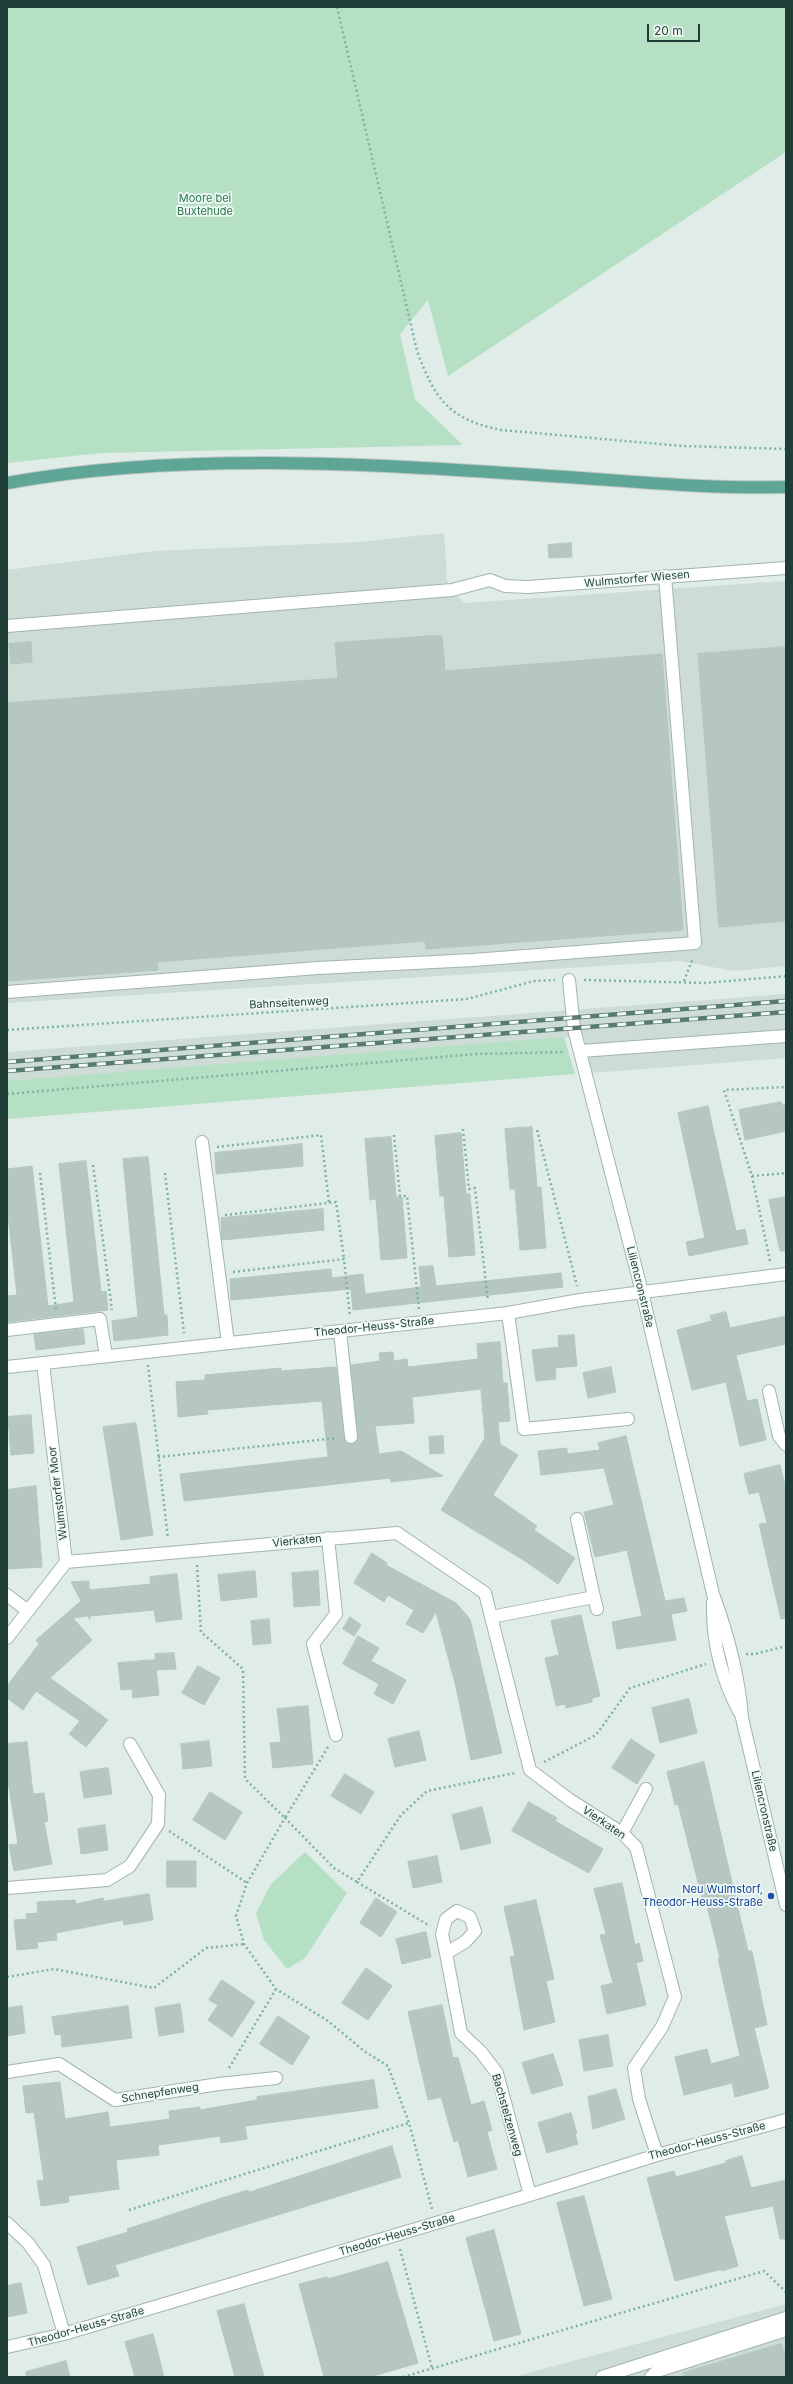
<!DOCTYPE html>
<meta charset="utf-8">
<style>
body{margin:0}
#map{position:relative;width:793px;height:2384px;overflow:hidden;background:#e0ece7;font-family:Inter,sans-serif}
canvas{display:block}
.frame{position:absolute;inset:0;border:8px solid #1f3e37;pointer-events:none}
.scale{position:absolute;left:647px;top:24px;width:53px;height:18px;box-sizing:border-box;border:2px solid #1f3e37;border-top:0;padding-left:5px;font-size:12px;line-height:14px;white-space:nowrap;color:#1f3e37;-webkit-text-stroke:3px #f0f9f5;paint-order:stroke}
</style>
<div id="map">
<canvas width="793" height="2384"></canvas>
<div class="frame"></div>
<div class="scale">20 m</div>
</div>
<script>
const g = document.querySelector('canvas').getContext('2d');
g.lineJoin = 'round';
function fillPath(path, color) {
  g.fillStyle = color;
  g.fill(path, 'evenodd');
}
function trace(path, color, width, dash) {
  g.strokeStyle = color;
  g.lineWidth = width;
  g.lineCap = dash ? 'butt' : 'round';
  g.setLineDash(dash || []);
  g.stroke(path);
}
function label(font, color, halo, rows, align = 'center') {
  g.font = font + ' Inter,sans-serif';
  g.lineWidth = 3.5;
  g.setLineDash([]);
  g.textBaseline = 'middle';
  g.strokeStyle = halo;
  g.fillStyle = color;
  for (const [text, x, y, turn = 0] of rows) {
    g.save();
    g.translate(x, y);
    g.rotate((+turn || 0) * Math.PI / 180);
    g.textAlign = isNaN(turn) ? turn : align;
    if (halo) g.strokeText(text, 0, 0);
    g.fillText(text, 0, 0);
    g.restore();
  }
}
const built = new Path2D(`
 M444,533L447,580L452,592L465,603L786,581V966L734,971L679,961L7,1003V570L154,551L359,542Z
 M786,994V1058L592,1073L584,1036L7,1083V1052Z
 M786,2304V2377H513Z`);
const green = new Path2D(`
 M7,7H786V152L448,376L428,300L400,334L415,399L463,445L101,453L7,463Z
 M564,1037L575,1074L7,1119V1081Z
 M305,1852L347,1893L305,1958L287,1969L264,1940L256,1913L271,1884Z`);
const building = new Path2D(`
 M571,543L572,557L549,558L548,545Z
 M428,636H442L445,671L662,654L683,930L426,949L425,941L157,962L158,970L7,981V703L338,678L335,643Z
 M31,642L32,662L11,664L9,644Z
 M786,647V921L719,927L698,654Z
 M781,1102L782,1105H786V1131L745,1140L739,1110Z
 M708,1106L736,1231L745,1229L748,1244L689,1256L686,1242L705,1238L678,1113Z
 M532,1127L537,1187H541L546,1248L520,1250L515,1189H510L505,1129Z
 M461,1133L466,1194H470L475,1255L449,1257L444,1196H440L435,1136Z
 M391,1137L396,1197H402L407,1258L381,1260L376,1199L370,1200L365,1139Z
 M302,1144L303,1166L216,1174L215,1153Z
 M148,1157L164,1315H167L168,1335L114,1341L112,1321L138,1317L123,1159Z
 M86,1161L101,1292L106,1291L108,1310L7,1322V1296L17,1295L7,1206V1169L32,1166L48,1306L74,1302L59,1164Z
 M786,1197V1251H780L769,1200Z
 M323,1209L324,1230L222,1240L221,1218Z
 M433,1266L436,1286L561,1273L563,1287L353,1310L351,1289L231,1300L230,1279L331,1269L332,1278L363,1274L365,1294L421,1287L419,1267Z
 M726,1312L730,1328L786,1316V1344L736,1355L747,1401L757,1399L766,1440L740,1446L726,1382L692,1390L677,1330L712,1321L710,1316Z
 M83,1329L85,1344L36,1350L34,1334Z
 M574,1335L577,1366L555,1368L556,1379L536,1381L532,1350L559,1347L558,1336Z
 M500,1342L503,1383H507L510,1421L498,1422L500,1444L518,1455L493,1495L537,1526L534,1530L575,1558L558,1584L525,1561L441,1510L485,1438L481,1389L412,1397L414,1423L375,1426L379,1454L401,1451L443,1476L391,1482L390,1478L184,1501L180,1474L328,1457L322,1401L207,1410L208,1414L178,1417L176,1382L205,1380V1375L281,1368V1371L336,1367L344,1438L348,1444H352L358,1440V1436L351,1365L380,1361L379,1353L393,1352L394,1361L407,1359L408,1367L478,1359L477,1344Z
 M611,1367L616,1392L588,1398L583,1373Z
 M31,1415L34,1453L11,1455L8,1417Z
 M136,1423L153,1535L121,1540L103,1427Z
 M443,1436L444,1453L430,1454L429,1437Z
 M626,1436L665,1601L684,1598L687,1611L671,1614L676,1640L617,1649L612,1622L642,1616L627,1550L595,1557L584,1512L614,1505L604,1468L541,1475L538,1451L567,1448V1454L600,1450L598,1443Z
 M780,1465L786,1489V1618L781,1619L759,1524L767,1523L759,1492L749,1494L744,1474Z
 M36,1486L42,1567L7,1569V1490Z
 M372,1553L387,1563L386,1565L456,1603L470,1619L502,1753L471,1760L456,1687L436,1612L423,1633L406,1624L414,1610L388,1595L384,1602L354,1583Z
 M255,1571L257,1597L221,1601L218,1575Z
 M318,1571L320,1605L294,1607L292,1573Z
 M177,1574L182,1619L156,1622L154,1610L90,1616V1620L88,1616L73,1618L92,1640L50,1678L108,1720L86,1747L69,1734L80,1721L36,1691L23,1710L7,1698V1686L39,1644L36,1640L81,1601L71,1582L89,1581V1590L151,1584L150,1577Z
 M581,1615L600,1696L592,1698V1702L566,1708L565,1704L556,1706L545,1658L559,1655L551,1621Z
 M350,1617L361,1625L354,1636L343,1629Z
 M269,1619L271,1643L253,1645L251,1621Z
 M358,1636L379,1648L371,1661L406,1680L393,1704L374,1694L379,1684L343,1664Z
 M174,1653L176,1669L156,1670L155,1654Z
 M155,1660L159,1695L133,1698L132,1689L121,1690L118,1663Z
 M198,1666L220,1678L204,1705L182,1693Z
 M689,1699L697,1733L660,1743L652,1708Z
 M308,1706L313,1764L273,1768L270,1743L281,1742L277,1709Z
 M419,1731L426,1760L395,1767L388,1739Z
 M631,1739L655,1755L637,1784L612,1768Z
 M209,1741L212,1766L183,1769L181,1744Z
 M27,1742L33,1794L44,1793L48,1821L44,1822L52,1864L14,1871L9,1845L18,1844L7,1775V1744Z
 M704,1762L748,1951H752L767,2025L754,2028L769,2088L735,2097L732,2083L684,2095L675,2057L707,2049L711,2064L740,2056L718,1958H720L705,1898H702L678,1804L675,1805L667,1772Z
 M108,1768L112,1794L84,1798L80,1772Z
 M345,1774L374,1792L361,1814L331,1796Z
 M210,1792L242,1812L225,1840L193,1820Z
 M529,1802L557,1818L555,1821L603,1849L589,1873L512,1831Z
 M482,1807L491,1843L461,1850L452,1815Z
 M105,1825L108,1850L81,1854L78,1829Z
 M437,1856L442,1882L413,1888L408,1862Z
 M167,1861H196V1887H167Z
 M622,1883L635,1945L639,1943L643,1961L636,1963L646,2005L607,2014L601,1986L613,1983L600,1935L606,1934L594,1889Z
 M149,1894L153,1920L124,1925L123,1920L56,1933L57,1940L37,1942L38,1948L17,1950L14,1920L27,1919L26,1914L38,1913L37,1902L75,1900L76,1904L103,1898L104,1901Z
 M376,1898L397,1912L381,1937L360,1923Z
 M536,1900L554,1979L546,1981L555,2022L524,2030L510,1957L515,1956L504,1907Z
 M426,1932L431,1957L402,1964L396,1939Z
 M366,1968L392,1986L368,2020L342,2003Z
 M222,1980L255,2002L232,2037L208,2020L218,2005L209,2000Z
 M180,2004L184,2032L159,2036L155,2008Z
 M442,2005L453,2058L458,2057L471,2105L484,2101L492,2130L487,2132L497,2169L468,2177L458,2140L454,2142L441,2097L428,2100L408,2012Z
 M22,2006L25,2033L7,2036V2008Z
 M128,2006L132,2038L62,2047L61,2034L55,2035L52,2017Z
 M278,2016L310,2037L292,2065L260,2044Z
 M608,2035L613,2066L584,2071L579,2040Z
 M553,2054L563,2085L532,2094L522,2063Z
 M374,2080L378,2108L245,2126L247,2139L221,2143L220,2136L158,2145L159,2155L116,2160L119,2189L68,2196L69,2202L41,2206L37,2181L44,2180L34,2112L26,2113L23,2086L60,2082L65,2119L108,2112L110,2127L170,2119L169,2111L200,2107V2110L257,2100V2097Z
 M616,2089L625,2119L593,2129L588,2097Z
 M571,2113L577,2133L575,2134L578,2144L547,2153L538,2123Z
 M392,2146L401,2177L115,2265L119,2276L88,2285L77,2247L128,2232L127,2229L222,2198L248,2190L249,2192Z
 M742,2156L751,2188L786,2180V2239H780L773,2206L724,2216L738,2266L722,2271V2269L675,2281L647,2178L674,2171L676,2177L726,2163V2161Z
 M584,2196L612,2299L584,2306L557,2203Z
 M494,2230L521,2334L494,2341L466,2238Z
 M388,2262L418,2363L370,2377H324L299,2284L327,2277V2279Z
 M21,2283L27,2313L7,2317V2286Z
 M244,2304L256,2348L264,2377H235L217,2311Z
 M153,2334L164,2377H135L125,2342Z
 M781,2344L784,2351H786V2377H684L683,2373Z
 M66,2361L70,2377H26V2372Z`);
const path = new Path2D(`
 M337,7L417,351C435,399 448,419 501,430L682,446L786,449
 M584,980L705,983L786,976
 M684,981L693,958
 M7,1030L467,999L534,981L555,980
 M7,1094L475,1054L565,1052
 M463,1129L469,1189L475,1188L488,1301
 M537,1130L577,1286
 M394,1135L400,1196H407L419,1309
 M217,1147L321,1135L329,1203
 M93,1165L112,1310
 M40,1173L56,1310
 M165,1173L184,1333
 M752,1176L786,1173
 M225,1215L336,1202L344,1259
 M770,1261L752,1176L724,1090L786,1087
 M233,1272L344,1259L350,1317
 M148,1365L168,1539
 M158,1457L337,1438
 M197,1565L201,1632L243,1669L245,1779L285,1818L328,1747
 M746,1654H755L786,1646
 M544,1762L596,1735L630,1688L706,1664
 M169,1831L247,1883
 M357,1882L430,1926
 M7,1977L54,1969L154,1988L206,1948L244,1944
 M229,2068L276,1989
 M432,2209L409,2123L388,2066L364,2051L328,2021L276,1989L244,1944L236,1916L247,1883L285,1818L334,1868L357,1882L401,1815L427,1791L515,1773
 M129,2210L409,2123
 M400,2249L432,2368
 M403,2377L764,2271L786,2292`);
const minor = new Path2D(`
 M7,626L452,590L490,580L505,586L528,587L786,568
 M569,980L574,1029L642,1292L713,1594C728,1635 739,1675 742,1718L786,1905
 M7,992L318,968L473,960L695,943L665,576
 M581,1051L786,1036
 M202,1142L228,1343
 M508,1313L524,1429L628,1419
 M7,1330L100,1319L106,1356
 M340,1331L351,1437
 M7,1367L508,1313L580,1300L786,1274
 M769,1391L779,1436L786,1445
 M577,1519L594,1597
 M328,1538L336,1614L313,1644L336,1735
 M66,1562L397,1533L485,1593L530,1770L570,1800L622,1833L636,1847L675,1997L662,2027L634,2068L639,2099L657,2155
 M7,1595L28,1611
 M713,1602C712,1642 721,1678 740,1713
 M491,1617L594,1597L597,1609
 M7,1638L66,1562L43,1363
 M622,1833L646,1789
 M7,1888L107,1880L130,1866L158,1824L159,1795L130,1744
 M446,1953L442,1934L446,1919L457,1911L470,1917L475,1931L465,1942L446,1953L461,2033L481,2052L497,2073L530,2195
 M7,2072L59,2064L115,2100L219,2084L276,2078
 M7,2223L28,2243L44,2265L64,2334
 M7,2347L64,2334L530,2195L657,2155L786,2120
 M602,2377L786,2318
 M651,2377L657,2371L786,2330`);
const major = new Path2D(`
 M7,483C188,450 384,465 567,477C640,482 713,489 786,487`);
const rail = new Path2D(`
 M7,1062L786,1001
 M7,1071L786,1012`);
const markers = [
 [771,1896,4,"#1a4fb4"]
];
const parkNames = [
 ["Moore bei",205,199],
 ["Buxtehude",205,212]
];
const streetNames = [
 ["Wulmstorfer Wiesen",637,579,-5],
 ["Bahnseitenweg",289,1003,-3],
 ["Liliencronstraße",640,1287,76],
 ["Theodor-Heuss-Straße",374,1327,-6],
 ["Wulmstorfer Moor",58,1493,-97],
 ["Vierkaten",297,1541,-6],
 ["Liliencronstraße",764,1811,77],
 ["Vierkaten",604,1823,34],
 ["Schnepfenweg",160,2093,-9],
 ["Bachstelzenweg",507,2115,74],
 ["Theodor-Heuss-Straße",707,2141,-15],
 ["Theodor-Heuss-Straße",397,2235,-17],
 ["Theodor-Heuss-Straße",86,2327,-16]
];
const transitNames = [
 ["Neu Wulmstorf,",763,1890],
 ["Theodor-Heuss-Straße",763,1903]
];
fillPath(built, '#cedcd6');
fillPath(green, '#b6e0c3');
fillPath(building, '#b5c7c0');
trace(building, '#b1c7bf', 1);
trace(minor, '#a2b4af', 14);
trace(major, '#c0c9c7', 14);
trace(path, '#7db3a4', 2.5, [2, 3]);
trace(minor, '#fff', 12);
trace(major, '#60a697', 12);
trace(rail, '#597a72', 4.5);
trace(rail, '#f0f9f5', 3, [9]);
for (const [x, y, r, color] of markers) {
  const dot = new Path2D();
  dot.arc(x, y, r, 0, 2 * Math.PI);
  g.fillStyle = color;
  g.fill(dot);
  trace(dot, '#f0f9f5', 1.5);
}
label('11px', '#257949', '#f0f9f5', parkNames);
label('11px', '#1f3e37', '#f0f9f5', streetNames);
label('11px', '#164399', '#f0f9f5', transitNames, 'right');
</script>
